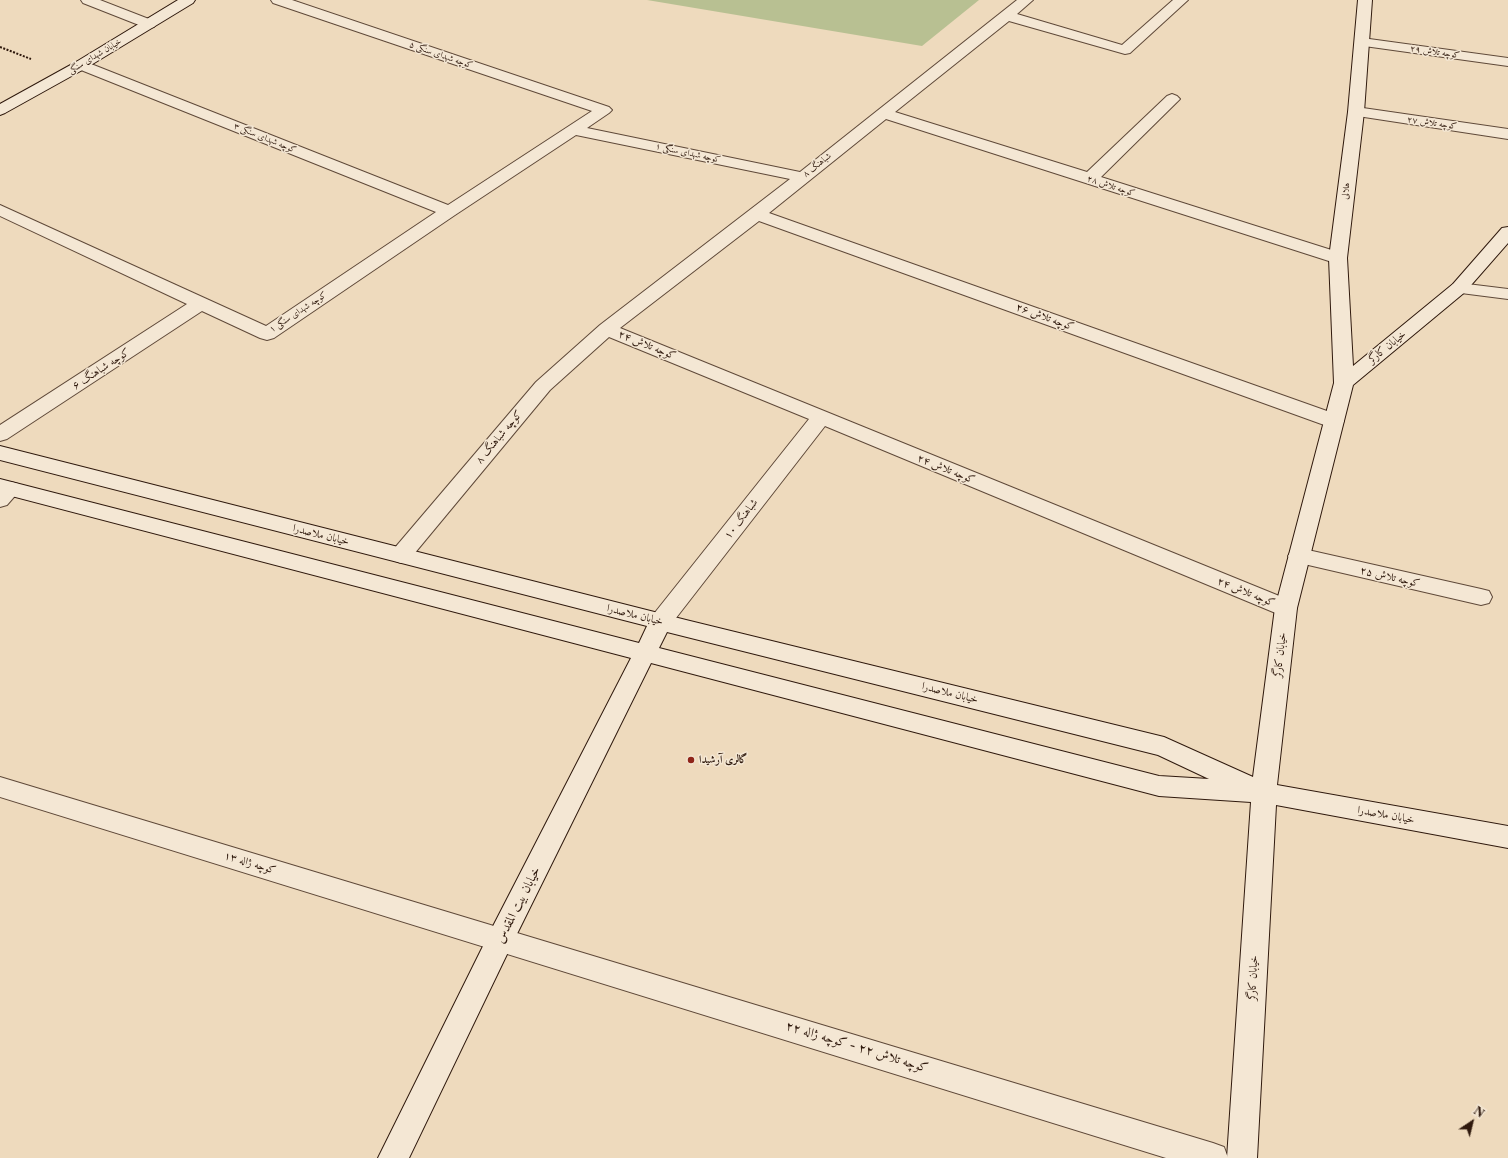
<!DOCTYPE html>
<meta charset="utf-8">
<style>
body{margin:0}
#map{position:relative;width:1508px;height:1158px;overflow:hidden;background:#eedabd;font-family:"Libre Caslon Text",serif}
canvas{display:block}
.north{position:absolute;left:1452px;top:1102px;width:40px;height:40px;-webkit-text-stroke:3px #f4e7d4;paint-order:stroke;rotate:35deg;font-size:11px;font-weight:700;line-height:16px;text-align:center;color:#2f190d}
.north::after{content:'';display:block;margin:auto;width:14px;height:18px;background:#2f190d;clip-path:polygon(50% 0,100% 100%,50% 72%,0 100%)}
</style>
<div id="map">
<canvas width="1508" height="1158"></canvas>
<div class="north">N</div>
</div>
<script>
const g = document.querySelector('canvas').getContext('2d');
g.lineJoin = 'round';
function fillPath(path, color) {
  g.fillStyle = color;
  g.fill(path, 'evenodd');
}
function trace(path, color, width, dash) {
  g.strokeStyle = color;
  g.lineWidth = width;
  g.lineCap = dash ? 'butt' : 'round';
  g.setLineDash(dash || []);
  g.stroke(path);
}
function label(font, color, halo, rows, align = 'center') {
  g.font = font + ' "Libre Caslon Text",Amiri,serif';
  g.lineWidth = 3;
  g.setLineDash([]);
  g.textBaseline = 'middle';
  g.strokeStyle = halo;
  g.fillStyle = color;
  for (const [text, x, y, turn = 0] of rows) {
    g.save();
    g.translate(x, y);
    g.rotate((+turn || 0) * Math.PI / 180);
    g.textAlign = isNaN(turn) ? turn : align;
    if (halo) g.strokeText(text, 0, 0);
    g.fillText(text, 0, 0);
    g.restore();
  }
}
const green = new Path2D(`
 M647,0H979L922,46Z`);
const path = new Path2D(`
 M0,47L31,59`);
const street = new Path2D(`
 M81,0H100L154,21L156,24L154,27L149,28L144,27L83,3Z
 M271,0H292L609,107L612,110L609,113L587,128L800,172L1017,0H1033L1017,14L1122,45L1173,0H1188L1130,53L1125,54L1009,21L895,112L1087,172L1167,96L1172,94L1177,96L1180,99L1177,102L1101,177L1344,254L1347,258L1344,262L1338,263L1332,262L886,119L769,213L1341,416L1344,421L1341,426L1334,427L1327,426L759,221L620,328L1294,602L1297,608L1294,614L1286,616L1278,614L825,426L669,627L661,629L653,627L650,621L653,615L809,419L609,337L550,390L409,560L401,563L393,560L390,555L393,550L536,382L600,325L790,179L576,135L455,215L274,338L267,340L260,338L202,311L7,439L0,441V425L187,304L0,216V205L266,326L436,212L76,68L74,65L76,62L81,61L86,62L448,205L592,111L273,3Z
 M1362,38L1508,58V66L1357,45L1355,42L1357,39Z
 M1356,107L1508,129V139L1351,115L1348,112L1351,109Z
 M1459,283L1508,289V299L1453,292L1450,288L1453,284Z
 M11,482L18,484L21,489L7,505L0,507V488L4,484Z
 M1299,548L1481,589L1489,591L1492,597L1489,603L1481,605L1291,561L1288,556L1291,551Z
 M0,777L1213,1143L1224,1147L1228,1158H1166L0,797Z`);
const secondary = new Path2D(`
 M178,0H195L193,3L86,68L5,113L0,115V104L76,62Z
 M1358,0H1372L1364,112L1347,258L1353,366L1453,284L1502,228L1508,227V243L1465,292L1353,385L1297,608L1277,785L1508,826V848L1276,805L1257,1158H1227L1251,802L1159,796L651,663L510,948L409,1158H378L490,932L631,658L0,493V479L639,643L647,626L0,460V446L686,620L1164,737L1253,777L1275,608L1334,383L1329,258L1348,112ZM667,632L1158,755L1209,779L1159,776L659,648Z`);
const markers = [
 [691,760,4,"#8f2418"]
];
const farStreetnames = [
 ["کوچه تلاش ۲۹",1435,52,8],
 ["کوچه شهدای سنگی ۵",441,55,19],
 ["خیابان شهدای سنگی",95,56,-31],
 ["کوچه تلاش ۲۷",1432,123,8],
 ["کوچه شهدای سنگی ۳",265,138,22],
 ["کوچه شهدای سنگی ۱",688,153,12],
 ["شباهنگ ۸",817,165,-38],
 ["کوچه تلاش ۲۸",1111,186,18],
 ["هلالی",1346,191,-83],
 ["کوچه شهدای سنگی ۱",298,312,-33]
];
const streetNames = [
 ["کوچه تلاش ۲۶",1045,317,20],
 ["کوچه تلاش ۲۴",647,345,22],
 ["خیابان کارگر",1387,347,-39],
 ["کوچه شباهنگ ۶",101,369,-33],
 ["کوچه شباهنگ ۸",499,437,-50],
 ["کوچه تلاش ۲۴",946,469,22],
 ["شباهنگ ۱۰",741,519,-52],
 ["خیابان ملاصدرا",321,535,14],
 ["کوچه تلاش ۲۵",1390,577,13],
 ["کوچه تلاش ۲۴",1246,592,22],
 ["خیابان ملاصدرا",635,615,14],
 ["خیابان کارگر",1280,655,-83],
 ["خیابان ملاصدرا",950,693,14],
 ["خیابان ملاصدرا",1386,815,10],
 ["کوچه ژاله ۱۳",250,863,17],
 ["خیابان کارگر",1253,978,-87]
];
const poiNames = [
 ["گالری آرشیدا",699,760]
];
const nearStreetnames = [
 ["خیابان بیت المقدس",518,905,-63],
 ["کوچه تلاش ۲۲ - کوچه ژاله ۲۲",857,1047,17]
];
fillPath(green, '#b8c092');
trace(street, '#5f4939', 2);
trace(secondary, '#2f190d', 2);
trace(path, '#2f190d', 2, [2, 1.5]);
fillPath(street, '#f4e7d4');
fillPath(secondary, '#f4e7d4');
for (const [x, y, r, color] of markers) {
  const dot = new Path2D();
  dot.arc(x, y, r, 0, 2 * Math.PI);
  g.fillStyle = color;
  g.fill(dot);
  trace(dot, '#f4e7d4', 1.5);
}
label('9px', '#2f190d', '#f4e7d4', farStreetnames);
label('11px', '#2f190d', '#f4e7d4', streetNames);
label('bold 11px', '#2f190d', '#f4e7d4', poiNames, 'left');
label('13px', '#2f190d', '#f4e7d4', nearStreetnames);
</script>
